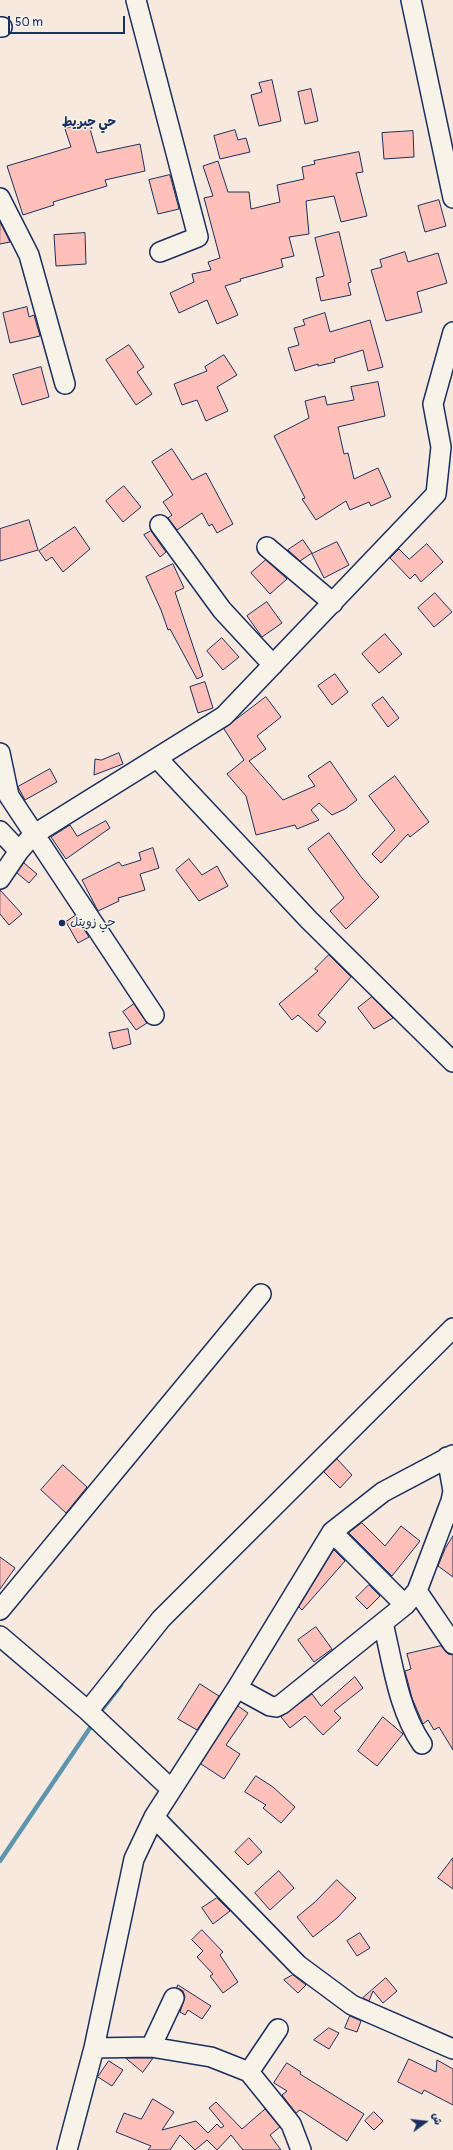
<!DOCTYPE html>
<meta charset="utf-8">
<style>
body{margin:0}
#map{position:relative;width:453px;height:2150px;overflow:hidden;background:#f8e9df;font-family:Pangolin,"Playpen Sans Arabic",sans-serif}
canvas{display:block}
.north{position:absolute;left:405px;top:2102px;width:40px;height:40px;-webkit-text-stroke:3px #f7f3e8;paint-order:stroke;rotate:75deg;font-size:11px;font-weight:700;line-height:16px;text-align:center;color:#1b2f5e}
.north::after{content:'';display:block;margin:auto;width:14px;height:18px;background:#1b2f5e;clip-path:polygon(50% 0,100% 100%,50% 72%,0 100%)}
.scale{position:absolute;left:8px;top:16px;width:117px;height:18px;box-sizing:border-box;border:2px solid #1b2f5e;border-top:0;padding-left:5px;font-size:12px;line-height:14px;white-space:nowrap;color:#1b2f5e;-webkit-text-stroke:3px #f7f3e8;paint-order:stroke}
</style>
<div id="map">
<canvas width="453" height="2150"></canvas>
<div class="north">ش</div>
<div class="scale">50 m</div>
</div>
<script>
const g = document.querySelector('canvas').getContext('2d');
g.lineJoin = 'round';
function trace(path, color, width, dash) {
  g.strokeStyle = color;
  g.lineWidth = width;
  g.lineCap = dash ? 'butt' : 'round';
  g.setLineDash(dash || []);
  g.stroke(path);
}
function fillPath(path, color) {
  g.fillStyle = color;
  g.fill(path, 'evenodd');
}
function label(font, color, halo, rows, align = 'center') {
  g.font = font + ' Pangolin,"Playpen Sans Arabic",sans-serif';
  g.lineWidth = 3;
  g.setLineDash([]);
  g.textBaseline = 'middle';
  g.strokeStyle = halo;
  g.fillStyle = color;
  for (const [text, x, y, turn = 0] of rows) {
    g.save();
    g.translate(x, y);
    g.rotate((+turn || 0) * Math.PI / 180);
    g.textAlign = isNaN(turn) ? turn : align;
    if (halo) g.strokeText(text, 0, 0);
    g.fillText(text, 0, 0);
    g.restore();
  }
}
const stream = new Path2D(`
 M100,1712L121,1685
 M0,1861L92,1725`);
const building = new Path2D(`
 M272,80L281,121L259,126L251,95L262,92L259,83Z
 M311,89L318,121L305,124L298,92Z
 M88,122L97,153L140,144L145,171L105,180L107,186L53,202L54,205L23,215L7,166L71,147L65,129Z
 M235,130L238,140L246,138L250,152L220,159L214,136Z
 M413,131L414,157L384,159L382,133Z
 M359,152L363,172L356,173L367,216L341,222L334,196L306,201L309,234L289,237L294,256L281,259L283,267L240,279L241,281L225,286L238,315L217,324L207,300L179,313L170,293L194,282L192,274L211,270L208,262L220,258L204,198L213,196L203,166L218,161L228,192H249L251,209L280,202L277,185L304,179L302,167L315,164L314,161Z
 M170,175L179,209L158,214L149,180Z
 M439,200L446,226L425,232L418,206Z
 M0,222L10,242L0,244Z
 M339,232L351,282L348,283L351,295L321,301L316,278L324,276L315,238Z
 M85,233L86,264L56,266L54,235Z
 M405,252L408,262L438,253L447,283L417,292L422,312L386,321L371,270L382,267L380,260Z
 M27,307L29,317L34,315L40,336L10,343L3,313Z
 M325,313L330,332L370,320L383,367L368,371L363,350L334,359L335,362L318,366V364L295,371L288,348L299,345L294,328L305,325L303,320Z
 M129,345L144,367L137,372L152,394L136,405L106,360Z
 M224,355L237,375L217,387L228,411L206,421L197,400L182,405L174,384L207,371L205,367Z
 M41,367L49,397L22,405L13,375Z
 M378,382L385,416L338,427L344,454L348,453L354,479L378,468L391,497L371,506L369,502L350,510L346,501L316,520L302,499L305,498L274,436L309,418L305,401L325,396L327,405L354,400L351,387Z
 M172,449L192,480L206,473L233,524L217,533L212,524L209,526L202,513L177,530L168,518L172,515L163,502L173,495L152,462Z
 M124,486L141,507L123,522L106,501Z
 M29,520L38,550L0,561V529Z
 M75,527L90,549L63,572L52,557L46,561L39,551Z
 M151,531L166,552L160,557L144,535Z
 M303,540L312,553L300,561L288,550Z
 M337,542L349,565L324,578L312,554Z
 M427,544L443,562L421,582L415,574L410,579L390,558L399,549L409,559Z
 M266,560L287,579L270,594L251,573Z
 M173,564L184,588L175,592L203,676L197,679L170,629L168,630L161,610L146,577Z
 M435,593L452,612L434,627L418,608Z
 M267,602L282,623L262,637L247,616Z
 M385,634L402,654L379,673L362,654Z
 M222,638L239,657L223,670L207,651Z
 M335,674L348,692L332,705L318,686Z
 M205,682L213,708L198,713L190,687Z
 M266,697L281,717L257,736L266,749L249,761L283,800L315,786L308,776L330,761L357,800L345,809L332,815L319,803L311,810L319,820L297,829L295,825L256,835L246,796L227,774L244,760L224,729Z
 M383,697L399,718L388,727L372,705Z
 M119,753L123,764L94,775L95,759L101,760Z
 M50,769L57,782L25,800L18,787Z
 M395,776L429,822L410,837L408,834L381,863L372,854L395,830L369,796Z
 M106,821L110,828L66,859L51,837L70,825L77,836Z
 M329,833L362,878L379,897L346,929L330,911L344,898L308,849Z
 M153,848L159,868L140,874L145,890L118,898L119,901L98,911L82,880L119,862L122,866L141,860L139,853Z
 M189,859L202,875L217,866L228,886L199,901L176,870Z
 M24,863L37,874L29,883L17,873Z
 M0,890L22,914L9,925L0,914Z
 M75,916L89,937L78,943L66,922Z
 M329,955L351,977L318,1015L326,1022L317,1032L298,1015L292,1020L279,1004L318,971L315,969Z
 M372,997L393,1018L374,1029L358,1008Z
 M134,1004L147,1023L136,1030L123,1012Z
 M128,1029L131,1044L113,1049L109,1033Z
 M337,1459L352,1475L340,1488L324,1472Z
 M63,1465L87,1487L66,1513L41,1490Z
 M362,1523L385,1546L401,1526L420,1541L392,1576L349,1533Z
 M453,1536V1577L438,1566L445,1549Z
 M334,1550L345,1561L302,1610L299,1607Z
 M0,1557L15,1568L0,1589Z
 M369,1585L380,1596L367,1609L356,1598Z
 M316,1627L332,1649L314,1662L298,1640Z
 M441,1646L448,1654L453,1655V1750L439,1727L434,1730L428,1720L423,1724L412,1698L405,1671L411,1669L407,1654Z
 M355,1677L363,1688L334,1711L341,1718L323,1735L305,1716L290,1728L281,1717L312,1694L321,1706Z
 M200,1684L219,1696L197,1730L178,1719Z
 M238,1706L248,1713L226,1745L240,1754L224,1779L201,1764Z
 M383,1717L403,1734L377,1766L358,1751Z
 M256,1776L273,1787L295,1807L281,1823L263,1808L266,1805L245,1792Z
 M249,1838L262,1852L248,1865L235,1852Z
 M453,1858V1889L438,1878Z
 M279,1871L294,1888L270,1910L255,1893Z
 M337,1880L356,1898L337,1918L313,1937L297,1917L315,1902Z
 M217,1898L230,1911L213,1924L202,1908Z
 M202,1930L223,1952L220,1955L238,1982L223,1993L210,1976L213,1974L197,1957L203,1951L192,1940Z
 M360,1933L370,1948L357,1956L347,1941Z
 M293,1975L306,1985L298,1993L284,1980Z
 M386,1978L397,1991L383,2003L373,1991L369,2001L363,1998Z
 M178,1985L211,2006L202,2019L188,2010L185,2015L180,2012L185,1997L183,1991L177,1988Z
 M350,2016L361,2021L357,2032L345,2028Z
 M329,2028L339,2033L329,2049L314,2040Z
 M126,2058H153L143,2072Z
 M409,2059L436,2072L437,2060L453,2069V2105L424,2090L422,2094L398,2082Z
 M109,2061L123,2070L112,2086L98,2077Z
 M287,2063L301,2072L300,2074L364,2114L347,2141L300,2110L296,2113L282,2095L287,2091L274,2083Z
 M153,2099L174,2112L162,2130L196,2121L208,2133L217,2124L221,2128L224,2126L209,2108L216,2102L242,2129L265,2109L280,2127L270,2135L281,2150H243L231,2135L217,2150L207,2140L195,2150L180,2135L170,2150H148L151,2146L116,2132L124,2113L141,2119Z
 M374,2112L383,2121L374,2130L365,2121Z`);
const minor = new Path2D(`
 M136,0L198,237L160,252
 M411,0L453,198
 M0,27H2
 M0,198L29,255L65,384
 M160,525L222,610L273,665
 M267,547L333,603
 M0,753L9,796L154,1015
 M157,758L309,920L453,1062
 M0,831L19,851
 M0,879L19,851L33,835L224,716L436,494L441,447L433,404L453,332
 M332,1532L405,1605
 M417,1591L453,1644
 M0,1610L261,1294
 M383,1623C393,1664 398,1709 422,1744
 M0,1636L88,1711L171,1789
 M237,1688L270,1706L276,1707L282,1704L405,1605L417,1591L451,1501L453,1491L447,1457
 M88,1711L161,1619L453,1328
 M154,1817L298,1965L352,2005L453,2049
 M151,2047L174,1998
 M94,2048L151,2047L211,2057L249,2072L291,2124L301,2150
 M249,2072L278,2029
 M67,2150L94,2048L134,1859L154,1817L237,1688L332,1532L383,1492L453,1455`);
const markers = [
 [62,923,4,"#1b2f5e"]
];
const poiNames = [
 ["حي زويتل",70,923]
];
const neighbourhoodNames = [
 ["حي جبريط",89,123]
];
trace(stream, '#5d95ae', 4.5);
fillPath(building, '#fdc1b9');
trace(building, '#1b2f5e', 1);
trace(minor, '#1b2f5e', 22);
trace(minor, '#f7f3e8', 19);
for (const [x, y, r, color] of markers) {
  const dot = new Path2D();
  dot.arc(x, y, r, 0, 2 * Math.PI);
  g.fillStyle = color;
  g.fill(dot);
  trace(dot, '#f7f3e8', 1.5);
}
label('12px', '#1b2f5e', '#f7f3e8', poiNames, 'left');
label('bold 13px', '#1b2f5e', '#f7f3e8', neighbourhoodNames);
</script>
